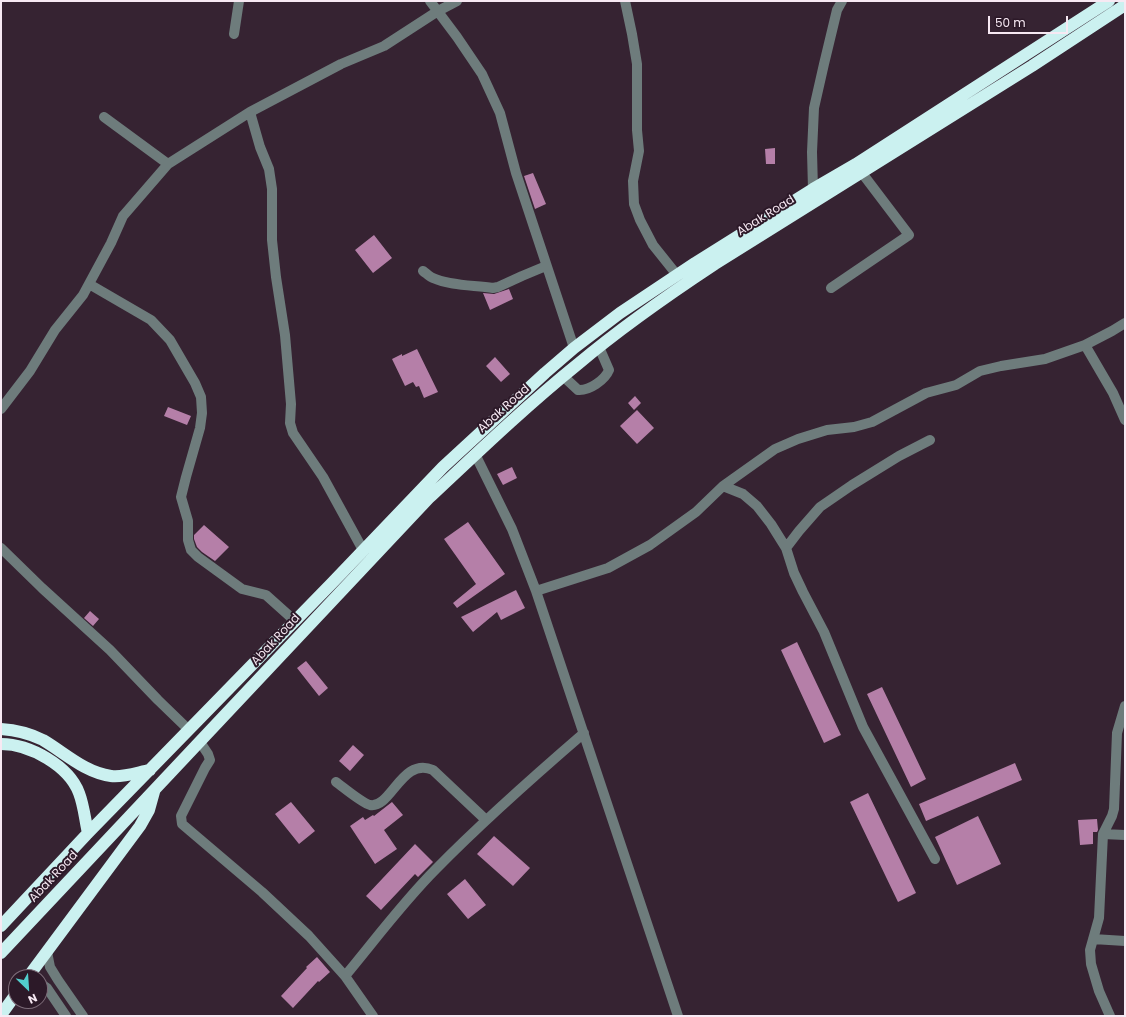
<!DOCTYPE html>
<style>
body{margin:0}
#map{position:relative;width:1126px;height:1017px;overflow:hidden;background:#362332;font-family:Poppins,sans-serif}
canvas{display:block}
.frame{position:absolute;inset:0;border:2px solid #f7e9f3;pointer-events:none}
.north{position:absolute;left:8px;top:969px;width:40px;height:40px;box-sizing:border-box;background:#2c1928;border:1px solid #7d6c79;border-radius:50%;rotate:155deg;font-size:11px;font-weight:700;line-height:16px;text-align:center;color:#f7e9f3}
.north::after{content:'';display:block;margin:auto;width:14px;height:18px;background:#52cdcc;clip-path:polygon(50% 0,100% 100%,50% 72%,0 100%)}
.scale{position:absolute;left:988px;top:16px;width:80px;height:18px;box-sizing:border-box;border:2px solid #f7e9f3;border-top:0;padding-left:5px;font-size:12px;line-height:14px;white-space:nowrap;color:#f7e9f3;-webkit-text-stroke:3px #2c1928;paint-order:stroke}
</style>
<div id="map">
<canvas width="1126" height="1017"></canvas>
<div class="frame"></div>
<div class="north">N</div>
<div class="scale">50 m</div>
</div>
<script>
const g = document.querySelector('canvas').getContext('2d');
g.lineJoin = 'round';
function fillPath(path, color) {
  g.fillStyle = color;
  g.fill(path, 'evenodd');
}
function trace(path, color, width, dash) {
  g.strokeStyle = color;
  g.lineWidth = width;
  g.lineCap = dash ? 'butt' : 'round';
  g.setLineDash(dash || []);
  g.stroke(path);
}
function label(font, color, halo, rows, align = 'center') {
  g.font = font + ' Poppins,sans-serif';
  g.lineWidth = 4;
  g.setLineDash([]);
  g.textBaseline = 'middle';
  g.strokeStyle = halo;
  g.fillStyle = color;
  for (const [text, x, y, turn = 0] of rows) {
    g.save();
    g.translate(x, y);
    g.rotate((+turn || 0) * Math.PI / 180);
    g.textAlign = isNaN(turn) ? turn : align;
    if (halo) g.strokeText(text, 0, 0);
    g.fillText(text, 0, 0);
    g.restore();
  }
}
const building = new Path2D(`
 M775,148V164H766L765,149Z
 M533,173L546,204L535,209L524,176Z
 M374,235L392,258L373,273L355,250Z
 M509,289L513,299L490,310L483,293L494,294Z
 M417,349L438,392L424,398L419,386L416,387L413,382L405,386L392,359L402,354V356Z
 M495,357L510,374L501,382L486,366Z
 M635,396L641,403L634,410L628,403Z
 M168,407L191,416L187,425L164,416Z
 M637,410L654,428L637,444L620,426Z
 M512,467L517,478L503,485L497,474Z
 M468,522L505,574L457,608L453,603L476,584L444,539Z
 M204,525L229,547L215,561L202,552L197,547L194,539V535Z
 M516,590L525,608L501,620L497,612L473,632L461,617Z
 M90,611L99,619L93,626L84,618Z
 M797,642L841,735L824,743L781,650Z
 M306,661L328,688L319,696L297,668Z
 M882,687L926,779L911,787L867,694Z
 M353,745L364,755L350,771L339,761Z
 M1015,763L1022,780L926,821L919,804Z
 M868,793L916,893L898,902L850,802Z
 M291,802L315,831L299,844L275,814Z
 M392,802L403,815L384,830L397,849L375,864L350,826L363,817L365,820L373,815L374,816Z
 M978,816L1001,864L957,885L935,837Z
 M1097,819L1098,830L1097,832H1093V844L1080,845L1078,820Z
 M494,836L530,868L513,886L477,854Z
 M415,844L433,862L418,877L415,874L381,910L366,896Z
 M465,879L486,905L468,919L447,894Z
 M317,957L330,972L319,982L318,981L293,1008L281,996L307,968L306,967Z`);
const minor = new Path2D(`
 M430,1L457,37L482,74L500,113L516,173L574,348
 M625,1L632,34L637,64V130L639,151L633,181L634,204L640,220L653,245L677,275
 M234,34L239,1
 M250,112L260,147L269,169L272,189V240L276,277L285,335L291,404L290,423L293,433L323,477L363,550
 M104,117L168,164
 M813,189L812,152L814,108L824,64L837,10L842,1
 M423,271C426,273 430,277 433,278C451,286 474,285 493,288L498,287L522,276L546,266
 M89,284L151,320L170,340L195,383L201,397L202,413L200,428L186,477L181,497L188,521V540L191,550L198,557L242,589L266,595L295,621
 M831,288L909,235L862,173
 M1085,345L1113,393L1125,420
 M563,376L578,390C589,391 605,380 609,370L599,347
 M1,409L30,371L55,330L83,295L111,243L123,216L168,164L250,112L341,64L384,46L438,11L457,1
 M475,454L512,529L536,591L678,1016
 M723,486L743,494L757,506L771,524L786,548L794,573L803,592L824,632L863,727L935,859
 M1,548L42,588L110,650L158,700L189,730
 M786,548L799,531L820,507L852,485L899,456L930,440
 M536,591L608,568L650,545L696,512L723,486L775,449L798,439L827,430L854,427L872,422L926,393L956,385L980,371L1001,366L1045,359L1085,345L1112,331L1125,323
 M200,742L208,754L210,760L205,768L181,816L182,824L262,892L309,936L345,976L373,1016
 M336,782C343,787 362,803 370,805C391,809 402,756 433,770L486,820
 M1103,834L1125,835
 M1093,939L1125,941
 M47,952L50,967L58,980L83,1016
 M345,976C375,940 403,902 436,869C483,821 533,777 584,733
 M40,983L47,988L66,1016
 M1110,1016L1099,991L1091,964L1090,950L1099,918L1103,834L1112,816L1114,809L1117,733L1125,706`);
const highway = new Path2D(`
 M1,729C16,730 29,733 43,740C65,753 84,772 111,776C122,778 139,772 150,770
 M1,744C30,744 69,766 79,793C84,806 85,820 88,833
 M1,926L88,833L332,583L443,467L545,373L574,348L620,313L695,263L813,189L856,164L1109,1
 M1,953L429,498C478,452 526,406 578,364C622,327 668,295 715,264L1032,66L1125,5
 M28,977L140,826L149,810L154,792
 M1,1015L16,994`);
const streetNames = [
 ["Abak Road",766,216,-32],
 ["Abak Road",504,409,-42],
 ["Abak Road",276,640,-47],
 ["Abak Road",54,877,-47]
];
fillPath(building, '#b57fa8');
trace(minor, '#6e7c7c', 10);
trace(highway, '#cbf1f0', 12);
label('12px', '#f7e9f3', '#2c1928', streetNames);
</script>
